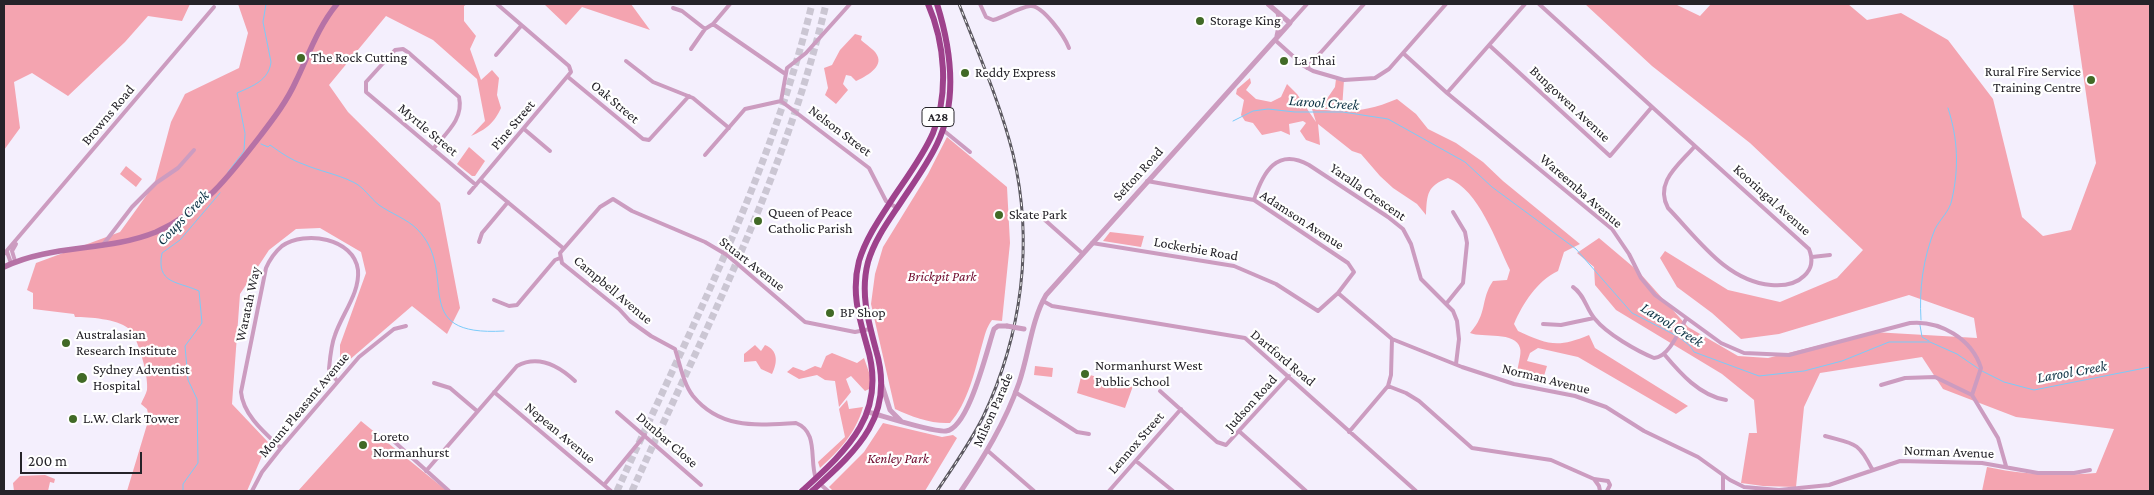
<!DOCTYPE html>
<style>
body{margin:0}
#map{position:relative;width:2154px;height:495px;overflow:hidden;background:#f4effd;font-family:"Crimson Pro",serif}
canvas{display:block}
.frame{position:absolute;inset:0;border:5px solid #252329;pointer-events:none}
.scale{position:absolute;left:20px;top:452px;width:122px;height:22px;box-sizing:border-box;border:2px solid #252329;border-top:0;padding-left:6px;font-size:15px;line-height:18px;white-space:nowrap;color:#252329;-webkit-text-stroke:4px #fff;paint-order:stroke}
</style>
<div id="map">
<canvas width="2154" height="495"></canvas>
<div class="frame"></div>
<div class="scale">200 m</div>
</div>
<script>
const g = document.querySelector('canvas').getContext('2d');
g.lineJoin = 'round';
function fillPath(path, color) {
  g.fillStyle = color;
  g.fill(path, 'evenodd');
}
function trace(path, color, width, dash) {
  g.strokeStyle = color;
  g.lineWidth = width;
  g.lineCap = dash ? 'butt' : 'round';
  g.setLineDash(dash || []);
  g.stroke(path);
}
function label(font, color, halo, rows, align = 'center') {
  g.font = font + ' "Crimson Pro",serif';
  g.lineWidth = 4.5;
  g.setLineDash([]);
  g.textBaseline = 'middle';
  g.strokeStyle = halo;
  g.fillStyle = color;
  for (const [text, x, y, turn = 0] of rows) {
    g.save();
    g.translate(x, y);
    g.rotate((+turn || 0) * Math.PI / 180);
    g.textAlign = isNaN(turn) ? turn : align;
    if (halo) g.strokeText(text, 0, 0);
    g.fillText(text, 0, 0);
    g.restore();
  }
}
const green = new Path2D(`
 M4,4H190L182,21L148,16L125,42L68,96L32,73L14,82L20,128L4,150Z
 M238,4H467L464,6V21L476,36L470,49L481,80L492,70L499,78L497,95L501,108C494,123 487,129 471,136L485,121L477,79L433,40L386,16L329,85L348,112L440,203L460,308L447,334L412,306L340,368V345L366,273L361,252L320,228L296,229L269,250L240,294L232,404L268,442L247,491H127L149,418L147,409L141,404C143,399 146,394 147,390C149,377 138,336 128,328C117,319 89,317 75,317L74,314L33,309V293L27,290L36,263L120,232L154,185L171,122L185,94L239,68L248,33Z
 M544,4H631L650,30L582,7L566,25Z
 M1585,4H1675L1700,16L1711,4H1848L1867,20L1901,13L1948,40L1993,99L2022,217L2043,236L2071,230L2096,163L2073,4H2150V491H1982L1987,467C2025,475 2056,476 2096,473L2114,429L2016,417L1943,389L1922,357L1820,373L1804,407L1796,487L1763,486L1741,483L1749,433H1757L1754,400L1722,374L1616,310L1595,285L1594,267L1577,253L1599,238L1638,271L1688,327L1738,356L1768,358L1873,332L1977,338L1974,318L1909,295L1779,334L1741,339L1712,313L1677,287L1660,258L1665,251L1728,290L1780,302L1837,278L1863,250L1750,143L1652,66Z
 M855,34L862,36L861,40C866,45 874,49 877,55C884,67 865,77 856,81L851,76L846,75L843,84L848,90L836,104L825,95L828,88L824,68L832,65L840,50Z
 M1250,78L1251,83L1246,90L1256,99L1271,102L1281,97L1287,84L1297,94L1316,122L1312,109C1347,112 1364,113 1397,99L1416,114L1428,129L1456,143L1483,162L1503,181L1580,244L1564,252L1558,271C1537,281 1523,303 1514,324L1518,331C1548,345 1558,348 1589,335L1595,348L1688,406L1676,414L1578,357L1538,348L1530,353L1527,361L1547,366L1544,376L1538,383L1517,375C1517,367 1522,354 1520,348C1516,331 1482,338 1470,333C1488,313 1480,300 1493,281L1507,280L1510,270C1496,241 1479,190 1448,178C1427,186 1427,194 1426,215L1417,204L1393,188L1380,176L1361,154L1352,151L1318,124L1320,145L1306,140L1300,131L1306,123L1303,121L1289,124L1290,135L1281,131L1262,135L1253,123L1245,121L1241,115L1244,100L1236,94L1237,89Z
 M1336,79L1344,80L1342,109H1320L1335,87Z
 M947,137L1007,187L1010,243L1002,321L992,320C986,328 985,335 982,345C975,370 968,403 950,423C931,424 912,417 895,409L871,304L875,274L883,247L928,174Z
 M469,147L485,161L475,176H472L457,164Z
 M126,166L142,179L136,187L120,174Z
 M1110,232L1144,236L1141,247L1103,241Z
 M755,345L761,351L765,345C778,350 778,362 772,374L761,369L756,361L744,362V354Z
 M832,353L857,363L864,358L871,378L869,389L865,391L851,376L846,379L851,392L839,407L835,381L825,380L817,375L799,379L787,372L793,367L804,371L815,366L821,368L826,356Z
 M1035,366L1053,368L1052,377L1034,375Z
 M1082,373L1133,386L1125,408L1077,393Z
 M847,400L849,409L863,407C856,433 839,451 820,468L818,462L845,437L839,409Z
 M361,421L447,491H298Z
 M883,423L942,437L953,435L957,438L925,491H833L829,487L864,452Z
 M45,475L55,479L54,483L50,482L48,491H14L13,483L20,476Z`);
const stream = new Path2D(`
 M1233,121L1253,111L1268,109L1295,112H1343L1388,119L1465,162L1492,187L1576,249L1632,313L1675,335
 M245,133L237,93C253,86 269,80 271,62L263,22L266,4
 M261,144L268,147L270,145C280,152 291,160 303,164C319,171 337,174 353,182C364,187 370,198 379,205C390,213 407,219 417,229C461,273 405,337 504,331
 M228,172L244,151L245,134
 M1921,320C1919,289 1923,258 1935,229C1940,219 1950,211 1952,199C1959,168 1958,139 1948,108
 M1920,325L1922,337L1929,341
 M1679,337L1690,346L1694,352L1759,376L1804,371L1842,361L1889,342H1930L1957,354L1979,369
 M1982,371L2004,382L2034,390L2150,367
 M183,491V484L198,463L197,399L188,380L185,346L202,323L199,291C177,281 156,284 162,253L180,240L220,193`);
const motorwayTunnel = new Path2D(`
 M617,491C689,332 771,174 812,4
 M632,491C704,332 786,175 826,4`);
const minor = new Path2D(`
 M730,4L713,24L784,73
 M980,4L986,17L993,20C1005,17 1017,8 1030,6C1042,4 1065,37 1069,48
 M1539,4L1695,146C1679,165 1654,182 1668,208C1698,239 1726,281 1771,285C1783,286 1795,285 1804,276C1813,268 1813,259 1809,249L1695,146
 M673,8L682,11L705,29
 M1290,23L1307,4
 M1275,40L1304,66L1313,71L1344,80L1375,78L1389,69L1446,4
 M1489,45L1610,156L1651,108
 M691,49L705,29L713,24
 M1403,53L1447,93L1612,229L1629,254L1641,278L1655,295L1721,343L1744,353L1789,355L1910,323C1940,320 1972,339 1981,368L1972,395
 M496,55L521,26
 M626,61L653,82L693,98L729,128
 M1307,68L1364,4
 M568,77L643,139L649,140L689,96
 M1447,93L1525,4
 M781,101L869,168L886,201L897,208
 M781,101L787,68L806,53L850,4
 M524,129L550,151
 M943,130L970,152
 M433,149C446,133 464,119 459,97L409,53L403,49L395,50L366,82V92L476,185
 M705,155L745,109L781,101
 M481,180L563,248
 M469,193L571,72L569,66L497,4
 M1254,200C1263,172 1277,147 1309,165L1388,217L1403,229L1411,244L1421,279L1453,311L1457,321L1459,339L1456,364
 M1037,213L1082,253
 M479,242L482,233L508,202
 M1092,243L1234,266L1276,284L1318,311L1338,293L1354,272L1348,263L1254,200L1147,181
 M102,246L132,207L156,183L178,168L194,150
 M7,252L11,263
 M4,254L214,7
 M1812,257L1830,255
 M15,261L12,251L16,244
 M1573,287C1585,295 1586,309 1595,319C1607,334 1637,351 1654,358C1669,357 1679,331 1686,319
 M1338,293L1392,339L1462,367L1514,384L1575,396L1606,407L1644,431L1698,457L1730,480L1744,487L1779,490L1829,485L1900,461L1982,463L2038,473H2074L2090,470
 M494,300L509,306L517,305L555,260L560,258
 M1043,301L1052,306L1245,338L1416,491
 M1446,304L1463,283L1467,243L1465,232L1453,212
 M1543,324L1561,325L1594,318
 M1664,354C1680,373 1700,396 1726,400
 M434,383L450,388L477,411
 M1881,385L1905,378L1935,377L1972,395L1998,438L2006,466
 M1388,386L1406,393L1419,401L1472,448L1551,460L1594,479L1599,486L1600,491
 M1160,391L1217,442L1226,445L1289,376
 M494,392L611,491
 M1015,392L1077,432L1089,434
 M617,412L701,485
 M1240,432L1306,491
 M1349,432L1388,386L1391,375L1392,339
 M388,436L449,491
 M1825,436C1854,444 1858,441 1872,469
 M281,448C265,433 243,415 241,392L266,268C270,259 275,252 282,246C305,230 354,238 358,270C360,293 342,314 335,335C331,345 330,358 329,369L337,381
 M988,451L1034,491
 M1136,461L1173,491
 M426,471L517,366C539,354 559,366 575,381
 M1723,476V491
 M816,479C809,460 819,432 796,423C758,425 721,430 693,396C683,383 680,364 675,349L651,336L630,321L619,309L562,263L560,253L600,207L613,199L632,211L705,242L727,255L805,322L855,332L870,329
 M1594,479L1608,481L1610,485L1607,491
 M820,484L828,491
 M604,485L645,435
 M252,491L262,472L281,448L359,357L394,329L406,326
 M1109,491L1181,409`);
const tertiary = new Path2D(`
 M1277,36L1280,22L1278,13
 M882,385L890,410L901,421
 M868,412C883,416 934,433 946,431C969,428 987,349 994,329L998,326H1007
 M961,491C984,457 1005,423 1019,383C1029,354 1031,321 1046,295L1290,23L1268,4`);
const secondary = new Path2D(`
 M4,267C51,244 107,252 156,232C202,212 231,174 261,135C274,118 287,101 296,81C309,54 318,27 337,4`);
const trunk = new Path2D(`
 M802,491C847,450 888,414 867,346C859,317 851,292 859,261C866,238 880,218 893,198C907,177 923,156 933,133C949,93 945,43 928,4
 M812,491C856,451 896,417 876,350C868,320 860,293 868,262C875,238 890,219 903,199C915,181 928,163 937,144C958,101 951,49 937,4`);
const rail = new Path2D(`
 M937,491C953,467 970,443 983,417C1022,335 1034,242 1013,154C1000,102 978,53 959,4`);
const tertiaryBridge = new Path2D(`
 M1007,326L1024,329`);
const markers = [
 [1200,21,5,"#416a26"],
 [301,58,5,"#416a26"],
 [1284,61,5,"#416a26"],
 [965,73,5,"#416a26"],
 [2091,80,5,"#416a26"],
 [999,215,5,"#416a26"],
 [758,221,5,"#416a26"],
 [830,313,5,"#416a26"],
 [66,343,5,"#416a26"],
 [1085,374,5,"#416a26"],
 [82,378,6,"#416a26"],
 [73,419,5,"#416a26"],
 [363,445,5,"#416a26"]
];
const shields = [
 [938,117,32]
];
const shieldNames = [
 ["A28",938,117]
];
const poiNames = [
 ["Storage King",1210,21],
 ["The Rock Cutting",311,58],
 ["La Thai",1294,61],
 ["Rural Fire Service",2081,72,"right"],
 ["Training Centre",2081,88,"right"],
 ["Reddy Express",975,73],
 ["Queen of Peace",768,213],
 ["Catholic Parish",768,229],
 ["Skate Park",1009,215],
 ["BP Shop",840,313],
 ["Australasian",76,335],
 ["Research Institute",76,351],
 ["Normanhurst West",1095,366],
 ["Public School",1095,382],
 ["Sydney Adventist",93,370],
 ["Hospital",93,386],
 ["L.W. Clark Tower",83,419],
 ["Loreto",373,437],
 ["Normanhurst",373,453]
];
const streetNames = [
 ["Oak Street",615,102,40],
 ["Bungowen Avenue",1570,104,43],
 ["Browns Road",108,115,-50],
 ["Pine Street",513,125,-50],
 ["Myrtle Street",428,130,40],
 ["Nelson Street",840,131,37],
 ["Sefton Road",1138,174,-48],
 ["Wareemba Avenue",1581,191,41],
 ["Yaralla Crescent",1368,192,35],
 ["Kooringal Avenue",1772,200,42],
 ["Adamson Avenue",1302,220,33],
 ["Lockerbie Road",1196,249,10],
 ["Stuart Avenue",752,264,38],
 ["Campbell Avenue",613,290,40],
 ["Waratah Way",248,304,-78],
 ["Dartford Road",1283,358,40],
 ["Norman Avenue",1546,379,14],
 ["Judson Road",1251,403,-48],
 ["Mount Pleasant Avenue",304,405,-50],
 ["Milson Parade",993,410,-66],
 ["Nepean Avenue",560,433,40],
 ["Dunbar Close",667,440,41],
 ["Lennox Street",1136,443,-49],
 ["Norman Avenue",1949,452,2]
];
const parkNames = [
 ["Brickpit Park",942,277],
 ["Kenley Park",898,459]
];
const waterNames = [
 ["Larool Creek",1324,103,4],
 ["Coups Creek",183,218,-47],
 ["Larool Creek",1672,325,32],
 ["Larool Creek",2072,372,-10]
];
fillPath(green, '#f4a4b0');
trace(stream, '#7bcbf9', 1);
trace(motorwayTunnel, '#cbc6d3', 7, [7, 3.5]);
trace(minor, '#cc9cc0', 4);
trace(tertiary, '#cc9cc0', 5);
trace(secondary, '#b672a6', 5.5);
trace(trunk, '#9e428c', 6);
trace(rail, '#5c5961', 3);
trace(rail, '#fff', 1, [4]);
trace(tertiaryBridge, '#cc9cc0', 5);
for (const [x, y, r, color] of markers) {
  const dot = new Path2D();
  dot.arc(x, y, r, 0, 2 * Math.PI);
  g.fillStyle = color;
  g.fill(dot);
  trace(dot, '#fff', 2);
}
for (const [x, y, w] of shields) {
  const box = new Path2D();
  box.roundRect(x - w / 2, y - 9.5, w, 19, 4);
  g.fillStyle = '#fff';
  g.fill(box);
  trace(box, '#252329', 1);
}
label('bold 12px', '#252329', null, shieldNames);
label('14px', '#252329', '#fff', poiNames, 'left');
label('14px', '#252329', '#fff', streetNames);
label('italic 14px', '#6e082b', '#fff', parkNames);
label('italic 15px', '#0d3244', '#fff', waterNames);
</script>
